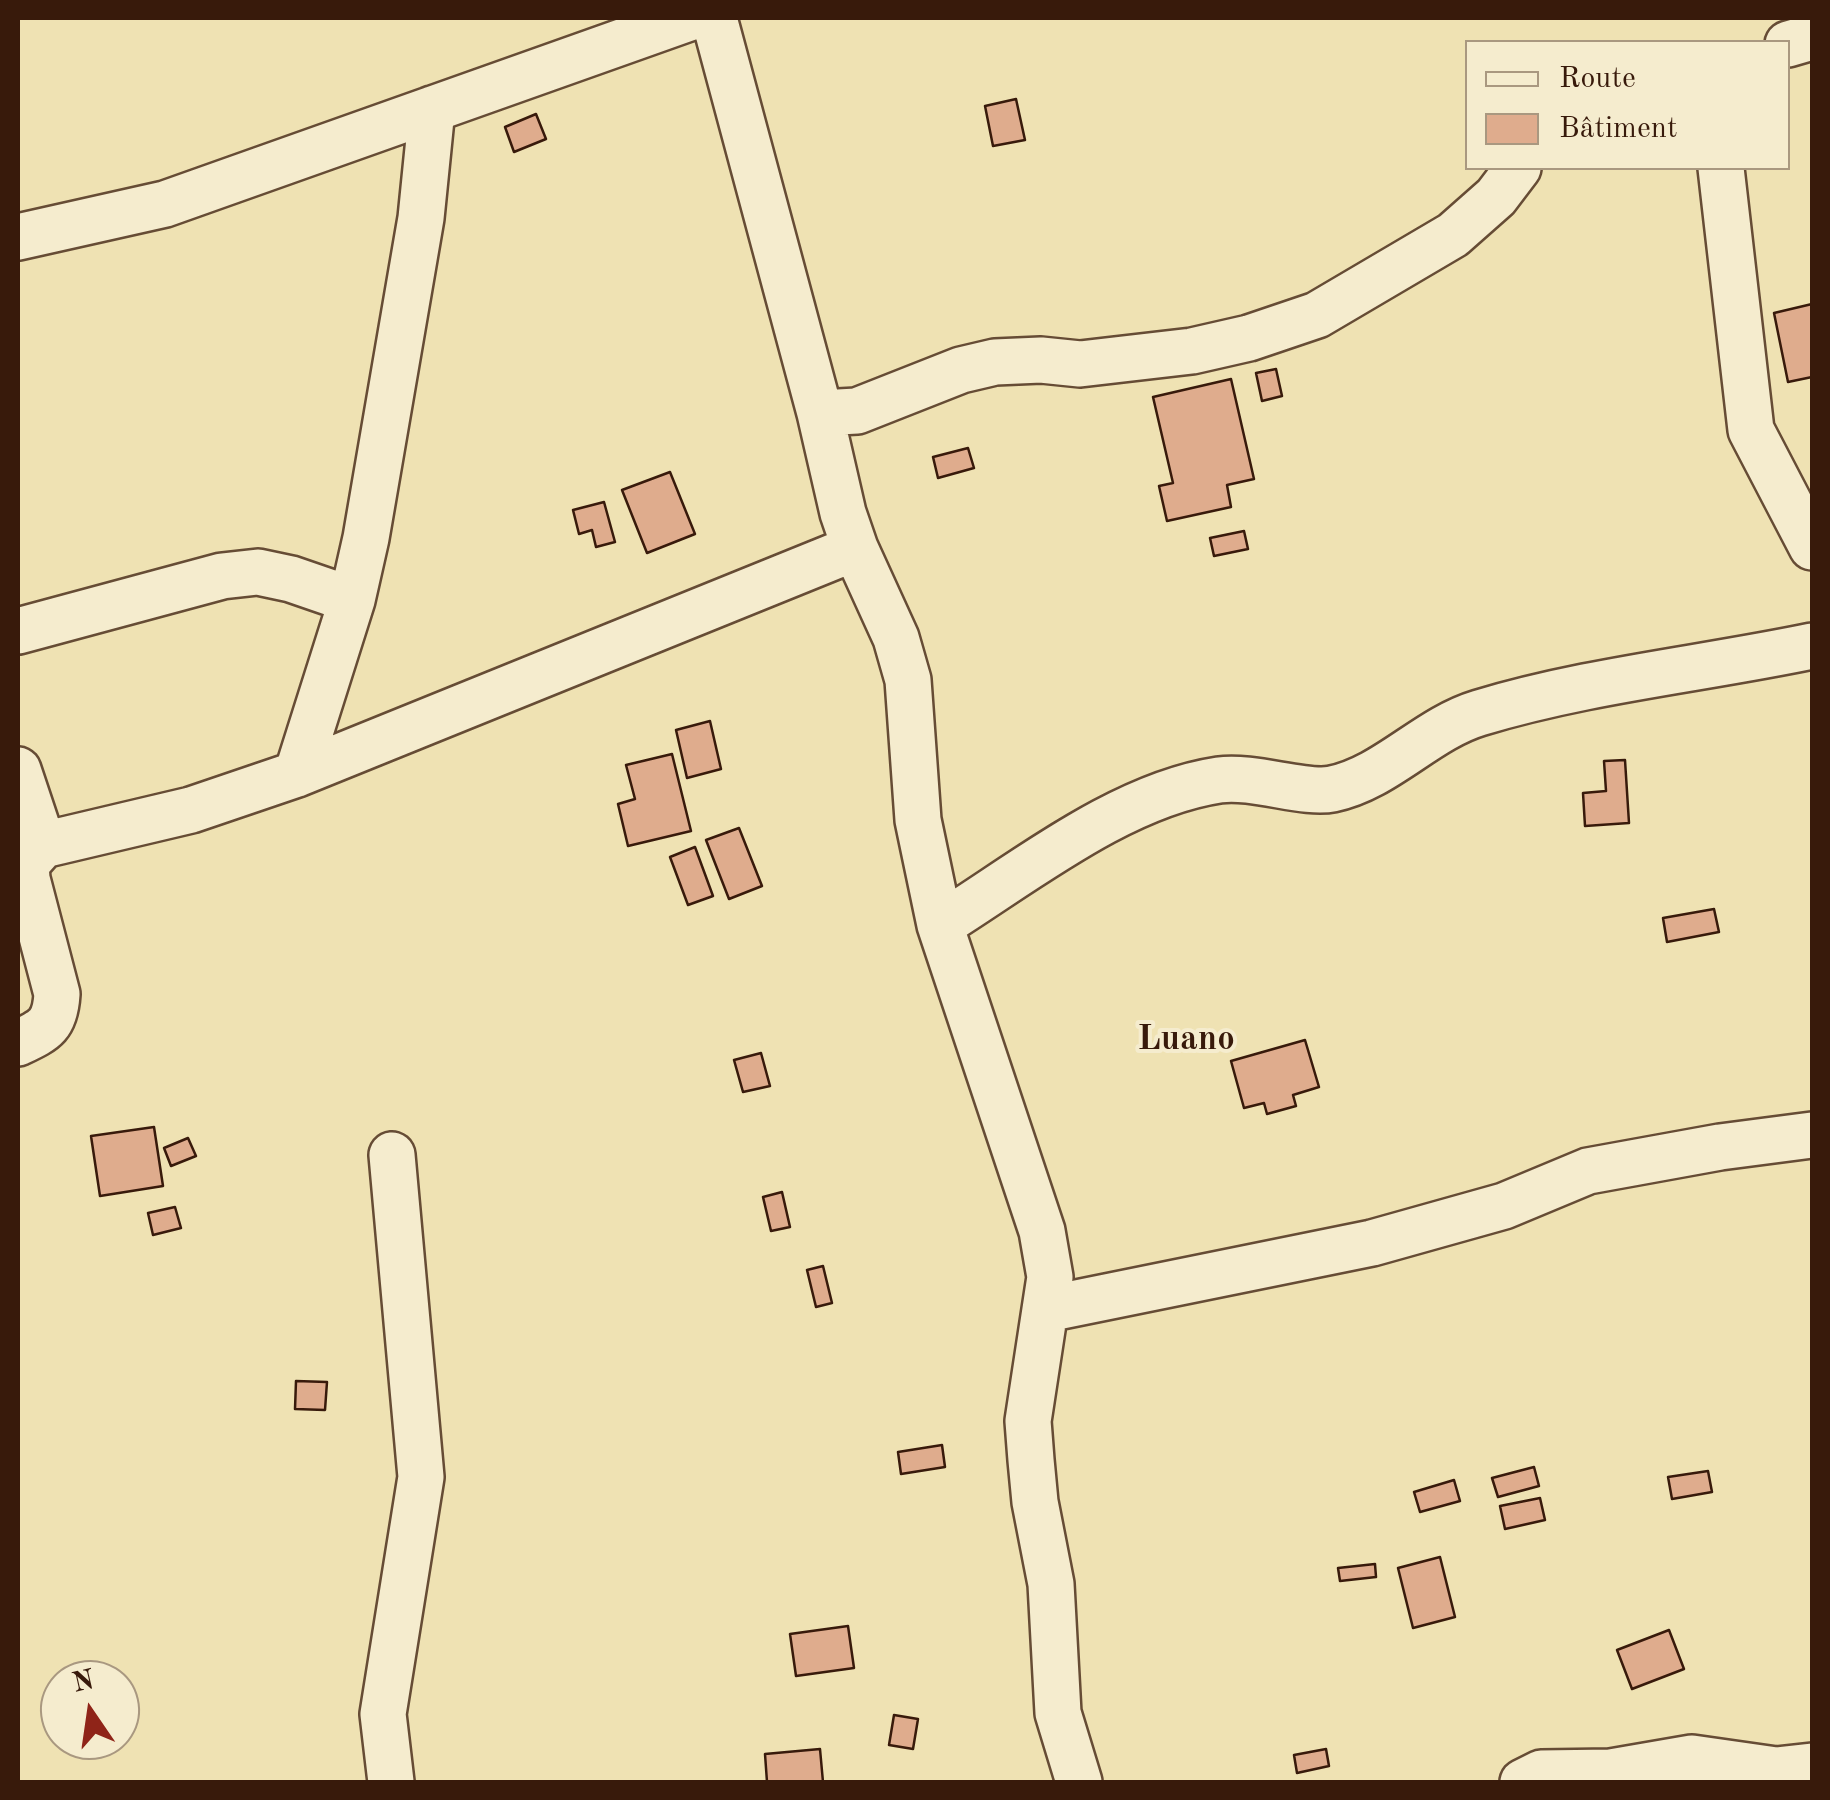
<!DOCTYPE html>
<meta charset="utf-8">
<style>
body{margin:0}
#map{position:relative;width:1830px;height:1800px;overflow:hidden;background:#efe2b3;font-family:"Old Standard TT",serif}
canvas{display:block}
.frame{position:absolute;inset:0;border:20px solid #381a0b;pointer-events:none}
.legend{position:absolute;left:1465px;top:40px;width:325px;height:130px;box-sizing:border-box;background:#f5ecce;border:2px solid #a99880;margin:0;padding:12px 18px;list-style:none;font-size:30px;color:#381a0b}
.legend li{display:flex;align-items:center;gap:20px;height:50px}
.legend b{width:50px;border:2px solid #a99880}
.north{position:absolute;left:40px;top:1660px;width:100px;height:100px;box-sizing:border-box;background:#f5ecce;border:2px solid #a99880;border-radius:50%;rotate:347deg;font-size:28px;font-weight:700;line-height:40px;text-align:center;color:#381a0b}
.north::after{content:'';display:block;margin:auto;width:35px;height:45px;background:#8f2418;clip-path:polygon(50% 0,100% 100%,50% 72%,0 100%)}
</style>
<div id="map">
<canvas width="1830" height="1800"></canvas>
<div class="frame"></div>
<ul class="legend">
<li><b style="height:12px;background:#f5ecce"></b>Route</li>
<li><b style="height:28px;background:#dfac8d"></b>Bâtiment</li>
</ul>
<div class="north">N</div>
</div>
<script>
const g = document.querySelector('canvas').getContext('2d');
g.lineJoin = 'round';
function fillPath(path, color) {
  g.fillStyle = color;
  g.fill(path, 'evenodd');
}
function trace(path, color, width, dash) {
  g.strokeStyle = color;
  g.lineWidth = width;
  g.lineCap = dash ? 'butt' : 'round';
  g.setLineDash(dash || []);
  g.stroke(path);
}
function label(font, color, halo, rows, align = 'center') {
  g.font = font + ' "Old Standard TT",serif';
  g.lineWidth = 8;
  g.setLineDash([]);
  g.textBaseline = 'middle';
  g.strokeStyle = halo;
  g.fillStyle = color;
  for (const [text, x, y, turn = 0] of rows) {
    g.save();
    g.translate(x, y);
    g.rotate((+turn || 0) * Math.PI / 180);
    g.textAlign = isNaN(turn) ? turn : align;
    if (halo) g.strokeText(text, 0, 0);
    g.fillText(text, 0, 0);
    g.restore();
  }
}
const building = new Path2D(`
 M1016,99L1025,140L993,146L985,106Z
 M536,114L546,139L514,152L505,127Z
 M1812,304V377L1788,382L1774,313Z
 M1276,369L1282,396L1262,401L1256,373Z
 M1231,379L1254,479L1227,485L1231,507L1167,521L1159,486L1173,483L1153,397Z
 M968,448L974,468L938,478L933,457Z
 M670,472L695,534L647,553L622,490Z
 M604,502L615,542L596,547L592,530L579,534L573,510Z
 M1244,531L1248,549L1214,556L1210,538Z
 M710,721L721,769L687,778L676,730Z
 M672,754L691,831L628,846L618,804L635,799L626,765Z
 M1625,760L1629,823L1585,826L1583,793L1606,791L1604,761Z
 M739,828L762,886L729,899L706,840Z
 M695,847L713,896L688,905L670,857Z
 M1714,909L1719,932L1667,942L1663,918Z
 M1305,1040L1319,1087L1293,1095L1296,1106L1267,1114L1264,1103L1244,1108L1231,1061Z
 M761,1053L770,1086L743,1092L734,1060Z
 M154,1127L163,1186L100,1196L91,1136Z
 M188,1138L196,1156L171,1166L164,1148Z
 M782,1192L790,1227L771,1231L763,1197Z
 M175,1207L181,1228L153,1235L148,1213Z
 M823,1266L832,1303L816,1307L807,1270Z
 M296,1381L327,1382L325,1410L295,1409Z
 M942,1445L945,1467L901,1474L898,1452Z
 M1534,1467L1539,1486L1498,1497L1492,1478Z
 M1708,1471L1712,1492L1672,1499L1668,1477Z
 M1454,1480L1460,1501L1420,1512L1414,1492Z
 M1540,1498L1545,1520L1505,1529L1500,1506Z
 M1440,1557L1455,1617L1413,1628L1398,1568Z
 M1375,1564L1376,1577L1340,1581L1338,1568Z
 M848,1626L854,1668L796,1676L790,1634Z
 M1669,1630L1684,1669L1632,1689L1617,1650Z
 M894,1715L918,1719L913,1749L889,1745Z
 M820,1749L823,1782H767L765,1754Z
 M1326,1749L1329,1766L1297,1773L1294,1755Z`);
const minor = new Path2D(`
 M714,18L820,413L843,513L855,548L896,638L908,680L918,820L940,925L1042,1231L1050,1277L1028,1421L1031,1460L1035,1502L1051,1584L1058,1713L1079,1782
 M1788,44L1812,37
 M1721,168L1751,430L1812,547
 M18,237L165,204L689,18
 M820,413L857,411L961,370L995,362L1041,360L1080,364L1192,351L1249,338L1317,315L1453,235L1496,197L1518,168
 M18,631L222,576L258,572L291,579L352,600
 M18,770L43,845
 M297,774L352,600L366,538L421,218L432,109
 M940,925C1025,872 1120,795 1219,780C1254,775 1305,795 1332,789C1386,778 1426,729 1479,713C1588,680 1702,669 1812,646
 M18,1043C45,1030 55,1026 57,994L27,879L26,864L43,845L191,810L297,774L855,548
 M1047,1309L1372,1243L1504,1206L1588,1171L1720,1147L1812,1135
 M391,1782L383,1714L421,1477L392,1155
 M1523,1782L1541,1773L1611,1772L1692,1758L1776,1770L1812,1766`);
const quarterNames = [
 ["Luano",1186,1040]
];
fillPath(building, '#dfac8d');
trace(building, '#381a0b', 2.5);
trace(minor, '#664c35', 50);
trace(minor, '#f5ecce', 45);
label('bold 35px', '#381a0b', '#f5ecce', quarterNames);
</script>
